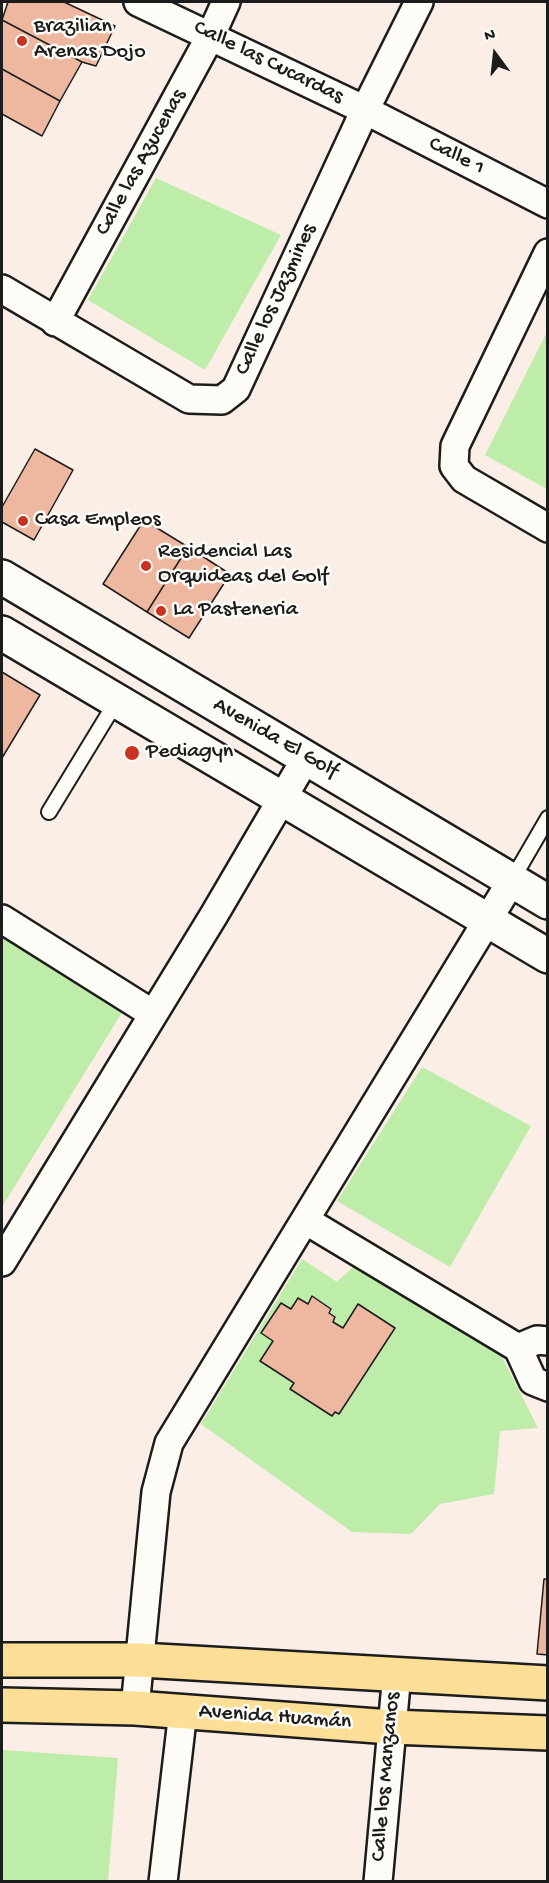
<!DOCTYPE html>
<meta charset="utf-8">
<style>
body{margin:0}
#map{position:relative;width:549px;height:1883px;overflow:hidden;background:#faeee6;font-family:"Gochi Hand",sans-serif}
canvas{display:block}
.frame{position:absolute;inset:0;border:3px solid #1c1c1c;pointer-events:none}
.north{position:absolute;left:465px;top:24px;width:60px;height:60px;-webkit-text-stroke:4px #fdfcf7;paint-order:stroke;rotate:345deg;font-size:16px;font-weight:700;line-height:24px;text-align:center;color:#1c1c1c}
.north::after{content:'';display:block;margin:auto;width:21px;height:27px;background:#1c1c1c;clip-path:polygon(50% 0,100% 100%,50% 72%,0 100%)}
</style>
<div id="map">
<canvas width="549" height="1883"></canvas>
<div class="frame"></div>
<div class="north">N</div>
</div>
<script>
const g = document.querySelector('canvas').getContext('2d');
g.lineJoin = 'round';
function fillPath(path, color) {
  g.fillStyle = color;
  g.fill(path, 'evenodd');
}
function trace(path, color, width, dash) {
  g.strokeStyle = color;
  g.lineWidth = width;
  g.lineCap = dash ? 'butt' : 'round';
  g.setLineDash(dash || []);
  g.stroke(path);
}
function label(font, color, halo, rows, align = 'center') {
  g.font = font + ' "Gochi Hand",sans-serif';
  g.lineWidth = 5;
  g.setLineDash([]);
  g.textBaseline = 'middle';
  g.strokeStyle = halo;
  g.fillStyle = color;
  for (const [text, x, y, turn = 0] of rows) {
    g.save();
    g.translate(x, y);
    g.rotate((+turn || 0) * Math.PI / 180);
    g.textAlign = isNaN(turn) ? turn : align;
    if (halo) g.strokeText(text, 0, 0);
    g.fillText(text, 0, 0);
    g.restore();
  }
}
const green = new Path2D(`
 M156,178L281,235L205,370L88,300Z
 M547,332V489L485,455Z
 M2,934L126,1006L2,1207Z
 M422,1067L531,1126L450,1267L337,1201Z
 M302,1259L337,1282L353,1267L498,1349L538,1428L500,1431L494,1494L440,1504L411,1534L352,1532L201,1424Z
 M2,1750L118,1758L108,1881H2Z`);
const building = new Path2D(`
 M8,2H64L115,26L96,66L82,62L2,20Z
 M2,20L82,62L60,101L2,69Z
 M2,69L60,101L42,136L2,114Z
 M35,449L73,470L34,540L2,522V507Z
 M144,520L188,547L147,612L103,584Z
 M188,547L230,574L189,638L147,612Z
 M2,672L40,695L2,758Z
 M312,1296L331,1309L329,1313L335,1317L333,1322L343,1328L358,1304L395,1328L339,1414L335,1412L332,1416L290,1389L294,1383L260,1361L273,1341L261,1333L281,1303L291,1309L298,1298L308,1304Z
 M544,1579H548V1655L537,1654Z`);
const lane = new Path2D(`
 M49,812L116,702
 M512,880L548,818`);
const street = new Path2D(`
 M138,2L365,110L548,204
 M548,253L455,446L454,466L464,479L548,528
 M2,289L189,399L222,400L236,389L365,110L419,2
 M55,322L211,35L226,2
 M2,919L153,1014
 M305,1220L518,1348L533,1381L548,1387
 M2,1262L214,915L306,758
 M518,1348L537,1340L548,1341
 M135,1708L156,1492L169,1443L512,880
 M163,1882L183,1711
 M378,1882L397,1673`);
const secondary = new Path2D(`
 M2,577L548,902
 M2,633L548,956`);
const primary = new Path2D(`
 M2,1660H140L548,1683
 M2,1705L135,1708L391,1727L548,1733`);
const markers = [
 [22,41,6,"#c8321e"],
 [23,521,6,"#c8321e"],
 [146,566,6,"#c8321e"],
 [161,611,6,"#c8321e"],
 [132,753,8,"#c8321e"]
];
const poiNames = [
 ["Brazilian",34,28],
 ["Arenas Dojo",34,53],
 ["Casa Empleos",35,521],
 ["Residencial Las",158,553],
 ["Orquideas del Golf",158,578],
 ["La Pasteneria",173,611],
 ["Pediagyn",146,753]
];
const streetNames = [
 ["Calle las Cucardas",268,63,26],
 ["Calle 1",456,157,27],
 ["Calle las Azucenas",142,163,-61],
 ["Calle los Jazmines",277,300,-65],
 ["Avenida El Golf",275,739,30],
 ["Avenida Huamán",275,1718,4],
 ["Calle los Manzanos",387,1777,-85]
];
fillPath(green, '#beeca9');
fillPath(building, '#edb7a0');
trace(building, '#1c1c1c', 1.5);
trace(lane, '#1c1c1c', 18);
trace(street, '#1c1c1c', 32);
trace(secondary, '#1c1c1c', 38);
trace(primary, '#1c1c1c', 38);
trace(lane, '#fdfcf7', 14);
trace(street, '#fdfcf7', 27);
trace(secondary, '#fdfcf7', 33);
trace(primary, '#fdde96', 33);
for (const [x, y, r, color] of markers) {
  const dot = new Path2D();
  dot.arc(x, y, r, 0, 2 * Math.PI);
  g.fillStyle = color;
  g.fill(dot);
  trace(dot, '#fdfcf7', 2);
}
label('22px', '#1c1c1c', '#fdfcf7', poiNames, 'left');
label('22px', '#1c1c1c', '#fdfcf7', streetNames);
</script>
